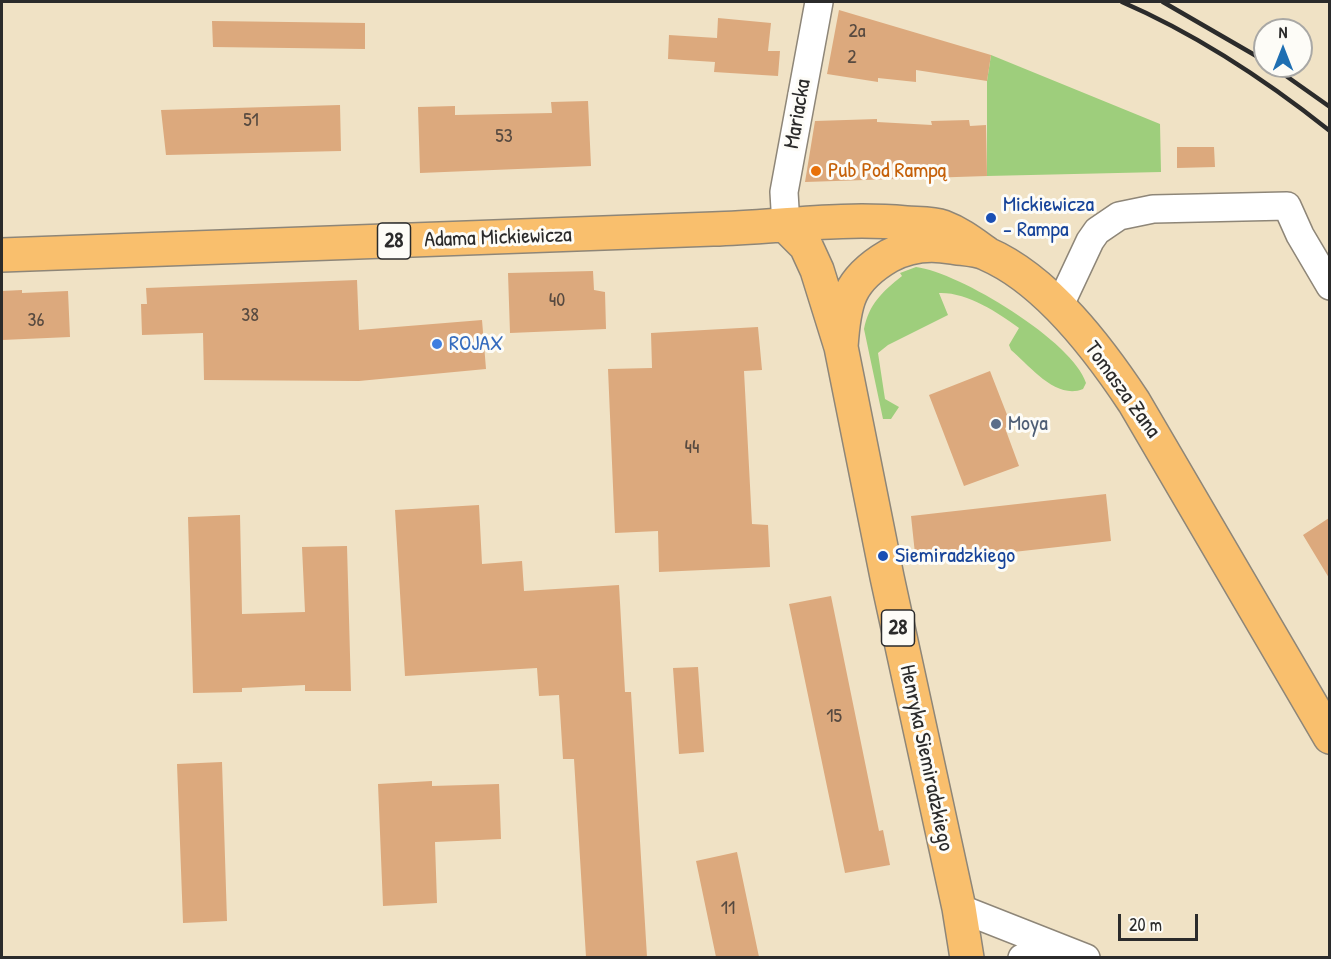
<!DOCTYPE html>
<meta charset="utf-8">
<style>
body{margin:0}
#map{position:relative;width:1331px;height:959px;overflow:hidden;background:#f0e2c5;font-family:"Patrick Hand",sans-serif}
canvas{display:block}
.frame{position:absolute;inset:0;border:3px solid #2b2b2b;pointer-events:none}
.north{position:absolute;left:1253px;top:18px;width:60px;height:60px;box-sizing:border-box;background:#fdfcf7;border:2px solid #a9a8a5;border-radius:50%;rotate:0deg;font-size:16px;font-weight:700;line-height:24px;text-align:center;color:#2b2b2b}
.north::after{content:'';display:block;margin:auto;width:21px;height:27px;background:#1f6fb2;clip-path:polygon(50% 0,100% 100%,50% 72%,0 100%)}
.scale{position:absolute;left:1118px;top:914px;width:80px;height:27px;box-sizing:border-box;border:3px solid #2b2b2b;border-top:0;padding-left:8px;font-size:18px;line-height:21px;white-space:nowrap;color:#2b2b2b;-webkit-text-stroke:4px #fdfcf7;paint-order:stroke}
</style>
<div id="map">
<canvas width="1331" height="959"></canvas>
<div class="frame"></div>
<div class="north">N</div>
<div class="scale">20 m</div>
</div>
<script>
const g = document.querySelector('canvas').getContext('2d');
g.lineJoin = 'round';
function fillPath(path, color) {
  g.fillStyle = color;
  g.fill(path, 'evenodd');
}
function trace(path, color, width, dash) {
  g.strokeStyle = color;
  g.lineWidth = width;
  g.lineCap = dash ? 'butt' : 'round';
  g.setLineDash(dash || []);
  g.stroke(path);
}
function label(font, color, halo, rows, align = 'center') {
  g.font = font + ' "Patrick Hand",sans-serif';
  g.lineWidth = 6;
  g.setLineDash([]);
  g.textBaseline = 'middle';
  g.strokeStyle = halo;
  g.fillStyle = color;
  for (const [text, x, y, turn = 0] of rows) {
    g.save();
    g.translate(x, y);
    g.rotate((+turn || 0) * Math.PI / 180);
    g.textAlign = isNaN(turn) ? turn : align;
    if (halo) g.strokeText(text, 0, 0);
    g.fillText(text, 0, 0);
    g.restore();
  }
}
const green = new Path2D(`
 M991,55L1160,124L1161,172L987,176V81Z
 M916,267C959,272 1074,342 1086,383L1083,389C1056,400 1030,366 1011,350L1009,345L1019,328C997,312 967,292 939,293L948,315L888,345L878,353L885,399L899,407L891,419H883L864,329C869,304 882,292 902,276L900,273Z`);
const building = new Path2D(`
 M839,10L991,55L987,81L916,70V82L878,78V82L827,74Z
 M718,18L771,23L768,51H780L778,76L714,72L715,62L668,59L669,35L717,38Z
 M212,21L365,23V49L213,47Z
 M588,101L591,166L420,173L418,107L455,106V115L552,113L551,102Z
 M340,105L341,151L166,155L161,110Z
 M877,119V122L932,125L931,121L969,120L970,126L986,125L987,176L805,182L815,121Z
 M1177,147H1214L1215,167L1177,168Z
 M593,271L594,290L605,292L606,329L510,333L508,273Z
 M357,280L359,330L482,320L486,369L359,381L204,380L203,333L142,335L141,304H147L146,288Z
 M22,290V293L68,291L70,337L2,340V291Z
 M758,327L762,370L744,371L752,524L768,525L770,567L659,572L658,531L615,533L608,369L652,368L651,333Z
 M990,371L1011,425L1005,428L1019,466L964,486L929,395Z
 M1106,494L1111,541L916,563L911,516Z
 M479,505L482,564L522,561L524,591L619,585L625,692H631L647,957H586L574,759H563L559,695L539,696L537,668L405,676L395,510Z
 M240,515L242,614L305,612L302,547L347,546L351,691H305V685L242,688V692L193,693L188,517Z
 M1329,518V578L1303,535Z
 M831,596L879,831L883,830L890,865L845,873L789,604Z
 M698,667L704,752L679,754L673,668Z
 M222,762L227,921L183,923L177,764Z
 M432,781V786L499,784L501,839L435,842L437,903L383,906L378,784Z
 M737,852L759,957H716L696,861Z`);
const minor = new Path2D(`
 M786,226L784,192L819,2
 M1059,307L1090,241L1097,231L1119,216L1153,209L1287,206L1300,235L1330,286
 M959,908L1086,958
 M1022,958L1042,949L1060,948`);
const major = new Path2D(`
 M786,226L806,246L817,270L841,347L887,577L959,908L967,958
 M2,255L713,229C778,227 841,217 906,223C918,224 932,223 943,227C959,233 972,243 986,253
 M841,347C844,302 848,280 889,256C909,245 929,243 951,247C962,249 977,249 987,254C1047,280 1099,349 1134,402L1330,737`);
const rail = new Path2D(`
 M1122,2C1196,34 1267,81 1330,131
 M1163,2L1265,61
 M1272,66L1330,107`);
const markers = [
 [816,171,6,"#e8710a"],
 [991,218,6,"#1a4fb4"],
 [437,344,6,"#3f7fe0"],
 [996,424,6,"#5c6f8a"],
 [883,556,6,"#1a4fb4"]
];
const numberNames = [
 ["2a",857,32],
 ["2",852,58],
 ["51",251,121],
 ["53",504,137],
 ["40",557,301],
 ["38",250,316],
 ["36",36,321],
 ["44",692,448],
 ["15",834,717],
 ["11",728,909]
];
const shields = [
 [394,241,33],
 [898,628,33]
];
const shieldNames = [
 ["28",394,241],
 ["28",898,628]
];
const streetNames = [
 ["Mariacka",798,114,-80],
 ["Adama Mickiewicza",498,238,-2],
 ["Tomasza Zana",1122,390,54],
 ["Henryka Siemiradzkiego",926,758,78]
];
const foodNames = [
 ["Pub Pod Rampą",828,171]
];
const transitNames = [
 ["Mickiewicza",1003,205],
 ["- Rampa",1003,230],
 ["Siemiradzkiego",895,556]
];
const shopNames = [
 ["ROJAX",449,344]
];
const serviceNames = [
 ["Moya",1008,424]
];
fillPath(green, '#9ece7c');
fillPath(building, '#dca97d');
trace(minor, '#8e8678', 30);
trace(major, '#8e8678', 36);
trace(minor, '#fff', 27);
trace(major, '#f9bf6d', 33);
trace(rail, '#2b2b2b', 4.5);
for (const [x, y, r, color] of markers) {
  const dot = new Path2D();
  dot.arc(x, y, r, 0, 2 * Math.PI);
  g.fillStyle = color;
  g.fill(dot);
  trace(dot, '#fdfcf7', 2);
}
label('20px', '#574a40', null, numberNames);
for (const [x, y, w] of shields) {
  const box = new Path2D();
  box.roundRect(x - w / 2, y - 18, w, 36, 4.5);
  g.fillStyle = '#fdfcf7';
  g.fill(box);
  trace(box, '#2b2b2b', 1.5);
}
label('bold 21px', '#2b2b2b', null, shieldNames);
label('22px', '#2b2b2b', '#fdfcf7', streetNames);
label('22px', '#c56008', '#fdfcf7', foodNames, 'left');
label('22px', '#164399', '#fdfcf7', transitNames, 'left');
label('22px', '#366cbe', '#fdfcf7', shopNames, 'left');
label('22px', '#4e5e75', '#fdfcf7', serviceNames, 'left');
</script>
